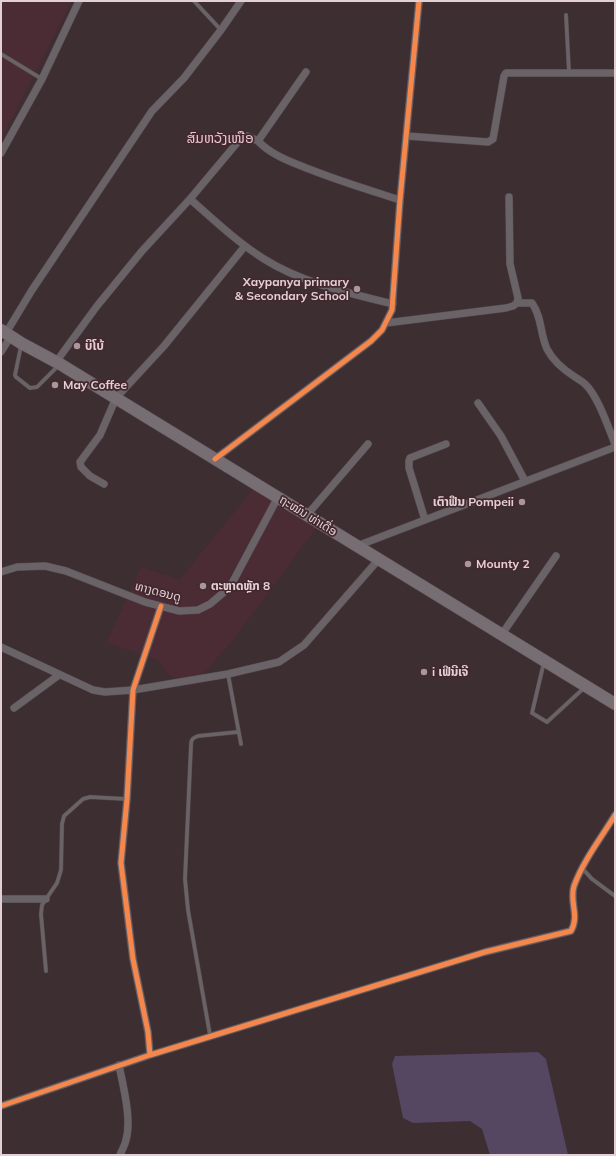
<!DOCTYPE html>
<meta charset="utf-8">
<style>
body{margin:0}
#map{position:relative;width:616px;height:1156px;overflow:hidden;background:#3d2e32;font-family:Mulish,sans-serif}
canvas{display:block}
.frame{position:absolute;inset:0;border:2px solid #e2d0d4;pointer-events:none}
</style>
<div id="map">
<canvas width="616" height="1156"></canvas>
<div class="frame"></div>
</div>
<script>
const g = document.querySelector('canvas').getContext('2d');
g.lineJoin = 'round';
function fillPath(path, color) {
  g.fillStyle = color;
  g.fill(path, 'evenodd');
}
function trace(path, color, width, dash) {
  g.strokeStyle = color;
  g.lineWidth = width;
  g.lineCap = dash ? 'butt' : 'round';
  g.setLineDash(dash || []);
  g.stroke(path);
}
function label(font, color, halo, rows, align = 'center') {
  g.font = font + ' Mulish,"Noto Sans Lao",sans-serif';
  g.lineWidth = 3.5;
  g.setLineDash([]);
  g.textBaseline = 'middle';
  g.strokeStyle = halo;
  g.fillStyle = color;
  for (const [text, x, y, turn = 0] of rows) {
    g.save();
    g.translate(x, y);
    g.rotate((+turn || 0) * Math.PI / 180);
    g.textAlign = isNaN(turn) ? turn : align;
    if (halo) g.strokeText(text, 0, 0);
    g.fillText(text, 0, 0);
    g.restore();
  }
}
const built = new Path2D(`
 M1,1H72L1,140Z
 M257,484L320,523L233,640L193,686L168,675L158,660L106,643L141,567L180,579Z`);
const water = new Path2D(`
 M538,1052L546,1059L568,1155H490L482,1129L470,1121L413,1123L403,1118L392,1064L395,1056Z`);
const lane = new Path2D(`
 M194,1L221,30
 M566,15L569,72
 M1,54L42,79
 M21,346L15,375L16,377L30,388L37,387L59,365
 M544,662L532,713L547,722L584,688
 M228,674L241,744
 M582,868L592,879L615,896
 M46,971L41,914L42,905L57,883L61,870L62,824L64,816L83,799L90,797L127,799
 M210,1035L188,910L185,879L191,745C191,739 193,738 198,736L238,732`);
const street = new Path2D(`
 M407,136L488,142L493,139L504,76L506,73H615
 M258,141C271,155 291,162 309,169C339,181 369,190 400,200
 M1,153L42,79L79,1
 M509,197L510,264L518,298L517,303
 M190,199C214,220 237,242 264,259C302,283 349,293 393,304
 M386,323L506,308L513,306L517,303H532C542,317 540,334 547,349C553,361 564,370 575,377C578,379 582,381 585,384C598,396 608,427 615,444
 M6,333L32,290L152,111L184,78L221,30L241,1
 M1,352L11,336
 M56,362L97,306L142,251L190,199L242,137L247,136L258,141L306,72
 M478,403L501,436L525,481
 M215,459L371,341L382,330L392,310L400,200L419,1
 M104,484L90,476L81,467L80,462L100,435L116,398L164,346L245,246
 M307,515L368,444
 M425,520L409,468V461L410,458L446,444
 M357,546L615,447
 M1,572L17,567L45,566L66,571L145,602L179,611L198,610L210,604L230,587L278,497
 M502,634L556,556
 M1,647L93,690L105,692L133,690L228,674L279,662L304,645L379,559
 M14,708L59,675
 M1,899H46
 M150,1055L485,952L571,931C580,915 569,902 574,886C583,861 601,838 615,815
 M119,1065C123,1086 132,1119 126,1140C125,1145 122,1150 120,1155
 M1,1106L150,1055L148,1032L133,959L121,863L127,799L133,690L161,606`);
const primary = new Path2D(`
 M1,330L21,343L60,364L615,704`);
const cycleway = new Path2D(`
 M215,459L371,341L382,330L392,310L400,200L419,1
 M150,1055L485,952L571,931C580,915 569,902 574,886C583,861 601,838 615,815
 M1,1106L150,1055L148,1032L133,959L121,863L127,799L133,690L161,606`);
const markers = [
 [357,289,4,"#a8979b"],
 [77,346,4,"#a8979b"],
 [55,385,4,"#a8979b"],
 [522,502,4,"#a8979b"],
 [468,564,4,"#a8979b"],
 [203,586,4,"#a8979b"],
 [424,672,4,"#a8979b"]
];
const poiNames = [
 ["Xaypanya primary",349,282,"right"],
 ["& Secondary School",349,296,"right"],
 ["ບິໂບ້",85,346],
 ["May Coffee",63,385],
 ["ເຕົາຟືນ Pompeii",514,502,"right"],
 ["Mounty 2",476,564],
 ["ຕະຫຼາດຫຼັກ 8",211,586],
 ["i ເຟີນີເຈີ",432,672]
];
const streetNames = [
 ["ຖະໝົນ ທ່າເດື່ອ",308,516,32],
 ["ທາງດອນດູ",158,592,15]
];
const quarterNames = [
 ["ສົມຫວັງເໜືອ",220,139]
];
fillPath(built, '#4b2b34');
fillPath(water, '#554761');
trace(lane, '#564a4d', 4.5);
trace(street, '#564a4d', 8);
trace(primary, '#564a4d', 13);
trace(lane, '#696367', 3.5);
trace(street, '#696367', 7);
trace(primary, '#766e73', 12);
trace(cycleway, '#f5874c', 5);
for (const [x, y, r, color] of markers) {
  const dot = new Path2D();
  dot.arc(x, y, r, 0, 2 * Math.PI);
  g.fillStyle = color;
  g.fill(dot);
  trace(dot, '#43282f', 1.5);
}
label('bold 12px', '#e2d0d4', '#43282f', poiNames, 'left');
label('12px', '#e2d0d4', '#43282f', streetNames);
label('14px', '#e7c4cb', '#43282f', quarterNames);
</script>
